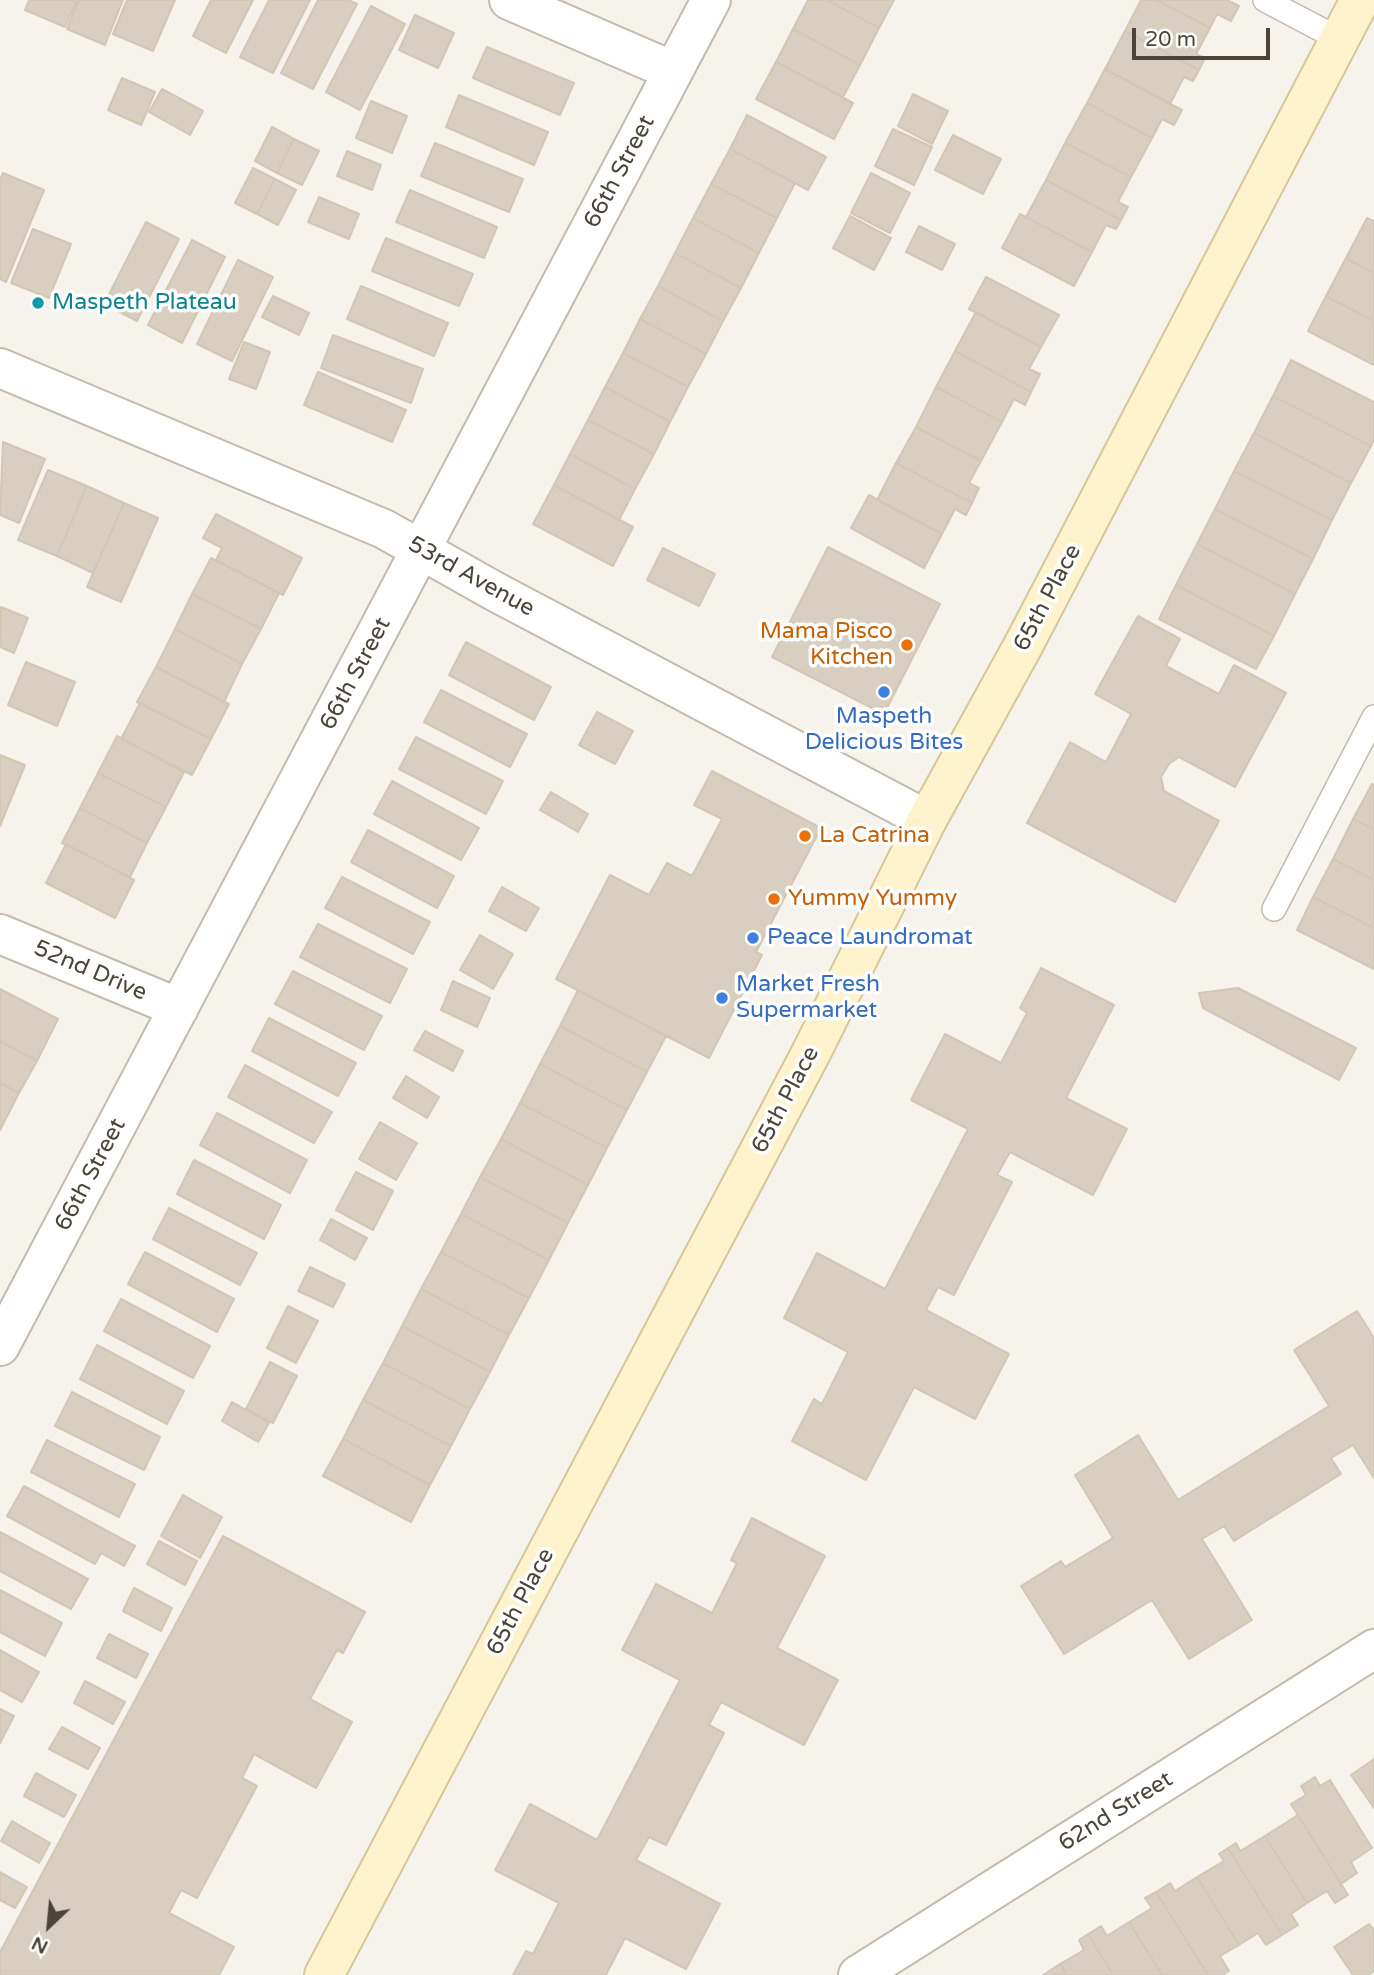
<!DOCTYPE html>
<style>
body{margin:0}
#map{position:relative;width:1374px;height:1975px;overflow:hidden;background:#f6f3ec;font-family:"Varela Round",sans-serif}
canvas{display:block}
.north{position:absolute;left:14px;top:1891px;width:70px;height:70px;-webkit-text-stroke:5px #fff;paint-order:stroke;rotate:206deg;font-size:19px;font-weight:700;line-height:28px;text-align:center;color:#4b4439}
.north::after{content:'';display:block;margin:auto;width:24px;height:32px;background:#4b4439;clip-path:polygon(50% 0,100% 100%,50% 72%,0 100%)}
.scale{position:absolute;left:1132px;top:28px;width:138px;height:32px;box-sizing:border-box;border:4px solid #4b4439;border-top:0;padding-left:9px;font-size:21px;line-height:24px;white-space:nowrap;color:#4b4439;-webkit-text-stroke:5px #fff;paint-order:stroke}
</style>
<div id="map">
<canvas width="1374" height="1975"></canvas>
<div class="north">N</div>
<div class="scale">20 m</div>
</div>
<script>
const g = document.querySelector('canvas').getContext('2d');
g.lineJoin = 'round';
function fillPath(path, color) {
  g.fillStyle = color;
  g.fill(path, 'evenodd');
}
function trace(path, color, width, dash) {
  g.strokeStyle = color;
  g.lineWidth = width;
  g.lineCap = dash ? 'butt' : 'round';
  g.setLineDash(dash || []);
  g.stroke(path);
}
function label(font, color, halo, rows, align = 'center') {
  g.font = font + ' "Varela Round",sans-serif';
  g.lineWidth = 7;
  g.setLineDash([]);
  g.textBaseline = 'middle';
  g.strokeStyle = halo;
  g.fillStyle = color;
  for (const [text, x, y, turn = 0] of rows) {
    g.save();
    g.translate(x, y);
    g.rotate((+turn || 0) * Math.PI / 180);
    g.textAlign = isNaN(turn) ? turn : align;
    if (halo) g.strokeText(text, 0, 0);
    g.fillText(text, 0, 0);
    g.restore();
  }
}
const building = new Path2D(`
 M29,0H77L65,27L25,10Z
 M79,0H123L105,45L67,29Z
 M127,0H175L153,51L113,34Z
 M211,0H253L226,53L193,36Z
 M269,0H310L273,73L240,57Z
 M318,0H348L357,4L313,89L281,73Z
 M808,0H827L879,28L860,65L793,29Z
 M827,0H894L879,28Z
 M1141,0H1157L1210,28L1196,54L1205,58L1199,70L1125,31Z
 M1157,0H1227L1239,6L1231,21L1217,14L1210,28Z
 M371,6L405,24L360,110L326,92Z
 M415,15L454,33L438,68L399,50Z
 M793,29L860,65L843,97L776,62Z
 M1125,31L1199,70L1193,81L1184,77L1170,104L1105,69Z
 M487,47L574,83L560,115L473,78Z
 M776,62L853,103L834,139L756,99Z
 M1105,69L1182,110L1174,125L1162,119L1152,138L1087,103Z
 M122,78L155,92L141,125L108,110Z
 M162,89L203,111L190,135L149,112Z
 M913,94L948,111L932,144L898,126Z
 M459,95L548,132L534,165L446,127Z
 M371,101L407,116L392,153L356,138Z
 M1087,103L1152,138L1131,177L1065,143Z
 M747,115L826,157L808,190L730,149Z
 M272,127L294,139L277,173L255,161Z
 M893,129L932,147L914,185L875,166Z
 M953,135L1001,159L983,194L935,170Z
 M294,139L319,151L302,185L277,173Z
 M435,143L523,179L509,212L421,176Z
 M1065,143L1131,177L1118,202L1128,207L1121,220L1046,180Z
 M730,149L795,183L777,218L711,184Z
 M347,151L381,165L372,190L337,176Z
 M253,168L275,179L257,214L235,203Z
 M3,173L44,190L6,282L0,279V180Z
 M871,173L910,193L890,233L851,213Z
 M275,179L296,190L278,225L257,214Z
 M1046,180L1121,220L1116,229L1106,225L1092,252L1026,217Z
 M711,184L777,218L759,253L693,218Z
 M410,190L497,227L484,258L396,222Z
 M319,197L359,214L349,239L308,222Z
 M1020,214L1092,252L1074,286L1002,248Z
 M850,216L891,238L874,270L833,248Z
 M693,218L759,253L741,288L675,253Z
 M1367,218L1374,221V273L1346,258Z
 M146,222L179,239L137,321L104,304Z
 M919,226L955,244L942,270L906,252Z
 M33,229L71,244L49,298L11,283Z
 M386,238L473,274L459,306L372,271Z
 M192,240L225,257L182,343L148,325Z
 M675,253L741,288L723,321L658,286Z
 M1346,258L1374,273V321L1326,296Z
 M238,260L273,277L232,361L197,344Z
 M986,277L1059,315L1041,347L969,309Z
 M361,286L448,323L434,356L347,319Z
 M658,286L723,321L706,354L640,319Z
 M273,296L309,313L299,335L262,317Z
 M1326,296L1374,321V365L1308,331Z
 M976,312L1041,347L1029,369L1040,374L1031,392L955,351Z
 M640,319L706,354L688,387L623,353Z
 M333,335L423,369L411,403L321,368Z
 M244,342L270,352L256,389L229,379Z
 M955,351L1031,392L1025,405L1014,399L1002,422L936,387Z
 M623,353L688,387L670,422L605,387Z
 M1291,360L1374,402V439L1371,446L1273,396Z
 M318,372L406,410L392,442L304,405Z
 M605,387L670,422L654,454L588,420Z
 M936,387L1002,422L981,461L916,427Z
 M1273,396L1371,446L1351,483L1254,433Z
 M588,420L654,454L635,489L570,454Z
 M916,427L981,461L969,483L979,488L972,503L896,463Z
 M1254,433L1351,483L1332,520L1234,471Z
 M3,442L45,459L19,523L0,515Z
 M570,454L635,489L619,520L554,485Z
 M896,463L972,503L966,515L955,509L942,534L877,500Z
 M48,470L87,486L57,556L18,540Z
 M1234,471L1332,520L1313,559L1215,509Z
 M554,485L633,527L613,566L533,524Z
 M87,486L124,503L93,573L57,556Z
 M869,495L942,534L924,568L851,528Z
 M124,503L158,518L121,602L87,587Z
 M1215,509L1313,559L1295,594L1197,544Z
 M216,514L302,558L283,595L216,560L222,548L203,538Z
 M1197,544L1295,594L1274,636L1176,585Z
 M828,547L940,604L888,706L878,711L772,657Z
 M663,548L715,574L699,606L647,580Z
 M211,558L279,593L261,629L192,594Z
 M1176,585L1274,636L1256,669L1159,619Z
 M192,594L261,629L242,664L175,629Z
 M1,607L28,618L14,653L0,647Z
 M1138,616L1180,639L1166,666L1219,694L1234,665L1286,693L1235,787L1179,757L1169,764L1161,777L1164,791L1219,821L1175,902L1027,823L1070,742L1106,762L1131,714L1095,694Z
 M175,629L242,664L224,702L156,667Z
 M466,642L551,687L534,720L449,675Z
 M26,662L75,682L57,726L8,705Z
 M156,667L229,704L211,739L137,702Z
 M441,690L527,734L510,767L424,722Z
 M140,703L211,739L192,775L121,739Z
 M597,712L633,731L615,764L579,745Z
 M117,736L184,772L166,807L98,773Z
 M416,737L503,781L486,814L399,769Z
 M0,755L25,765L0,826Z
 M712,771L821,828L756,952L762,955L709,1058L556,979L610,875L649,895L667,863L692,876L722,819L694,805Z
 M98,773L166,807L147,843L80,808Z
 M392,781L479,828L461,860L374,814Z
 M1372,784L1374,785V829L1353,819Z
 M551,792L588,814L578,832L540,810Z
 M80,808L147,843L130,877L62,843Z
 M1353,819L1374,829V880L1333,859Z
 M368,830L454,876L437,908L351,862Z
 M66,844L134,880L115,918L46,883Z
 M1333,859L1374,880V928L1313,897Z
 M342,877L430,922L413,954L325,908Z
 M502,887L539,908L526,931L489,911Z
 M1313,897L1374,928V969L1297,930Z
 M318,924L407,969L390,1003L300,957Z
 M480,935L513,954L493,989L460,970Z
 M1041,968L1114,1005L1066,1098L1127,1129L1093,1195L1010,1152L997,1175L1012,1182L954,1295L938,1287L926,1310L1009,1354L975,1419L914,1387L866,1480L792,1441L814,1399L822,1404L848,1352L784,1318L817,1253L885,1289L968,1129L911,1100L945,1034L1001,1063L1027,1013L1020,1008Z
 M293,971L382,1016L364,1050L275,1004Z
 M453,981L490,998L477,1027L441,1010Z
 M1238,988L1356,1048L1339,1080L1203,1008L1199,993Z
 M0,989L58,1019L37,1061L0,1041Z
 M578,990L666,1036L647,1072L560,1026Z
 M269,1018L356,1063L338,1096L252,1051Z
 M560,1026L647,1072L627,1110L540,1064Z
 M425,1031L463,1051L453,1071L414,1050Z
 M0,1041L37,1061L19,1093L0,1083Z
 M540,1064L627,1110L607,1148L520,1103Z
 M245,1065L332,1112L314,1143L228,1097Z
 M406,1076L439,1097L427,1118L393,1098Z
 M0,1083L19,1093L0,1130Z
 M520,1103L607,1148L588,1185L501,1139Z
 M217,1113L307,1160L290,1193L200,1145Z
 M380,1122L417,1143L396,1180L359,1159Z
 M501,1139L588,1185L568,1223L480,1177Z
 M194,1160L281,1205L264,1239L177,1194Z
 M356,1172L393,1191L373,1230L336,1210Z
 M480,1177L568,1223L549,1260L461,1214Z
 M169,1208L257,1253L240,1285L153,1239Z
 M461,1214L549,1260L529,1298L441,1252Z
 M331,1219L367,1238L355,1260L320,1240Z
 M145,1252L234,1299L217,1332L128,1284Z
 M441,1252L529,1298L509,1335L421,1289Z
 M310,1267L345,1284L333,1307L298,1291Z
 M421,1289L509,1335L490,1372L402,1326Z
 M121,1299L210,1346L193,1378L104,1331Z
 M288,1306L318,1321L296,1363L267,1348Z
 M1357,1311L1374,1338V1478L1353,1445L1331,1458L1341,1474L1234,1541L1224,1526L1202,1539L1252,1620L1189,1659L1152,1600L1064,1654L1021,1586L1061,1561L1065,1567L1113,1538L1075,1475L1138,1435L1178,1500L1329,1406L1294,1350Z
 M402,1326L490,1372L470,1409L383,1363Z
 M97,1345L184,1391L167,1424L80,1379Z
 M270,1362L297,1376L273,1423L246,1409Z
 M383,1363L470,1409L451,1446L363,1400Z
 M72,1392L160,1437L144,1470L55,1426Z
 M363,1400L451,1446L430,1485L343,1439Z
 M232,1402L269,1423L258,1442L222,1421Z
 M343,1439L430,1485L411,1522L323,1476Z
 M47,1440L135,1484L119,1517L31,1472Z
 M24,1486L135,1546L124,1566L101,1553L95,1564L7,1516Z
 M183,1495L222,1517L200,1558L161,1536Z
 M752,1518L825,1556L777,1648L838,1680L804,1745L721,1702L709,1725L724,1733L666,1845L649,1837L636,1860L720,1904L686,1969L625,1938L606,1975H513L526,1951L533,1954L559,1903L495,1870L530,1804L597,1840L680,1680L622,1650L656,1584L712,1613L737,1563L731,1560Z
 M0,1532L88,1579L71,1609L0,1571Z
 M223,1536L365,1612L343,1653L337,1650L310,1699L352,1722L316,1788L254,1754L242,1778L257,1786L197,1898L181,1890L169,1913L234,1947L219,1975H0V1952Z
 M159,1541L197,1561L185,1585L147,1564Z
 M134,1588L172,1608L161,1631L123,1611Z
 M0,1590L62,1623L45,1656L0,1632Z
 M109,1634L148,1654L136,1678L97,1658Z
 M0,1650L39,1672L22,1702L0,1690Z
 M85,1681L125,1702L113,1724L74,1703Z
 M0,1709L14,1716L0,1743Z
 M62,1727L100,1748L88,1769L49,1749Z
 M1374,1759V1808L1351,1775Z
 M36,1773L76,1795L64,1817L24,1796Z
 M1315,1777L1320,1786L1330,1780L1372,1848L1351,1862L1357,1873L1341,1884L1291,1804L1306,1795L1301,1786Z
 M1298,1815L1348,1895L1335,1903L1327,1891L1307,1903L1265,1836Z
 M12,1821L50,1843L39,1863L1,1841Z
 M1265,1836L1307,1903L1291,1914L1298,1925L1282,1935L1228,1848L1236,1843L1240,1851Z
 M1228,1848L1282,1935L1266,1945L1258,1933L1239,1945L1197,1877L1224,1861L1219,1854Z
 M0,1872L27,1887L15,1908L0,1900Z
 M1197,1877L1239,1945L1220,1956L1229,1971L1222,1975H1208L1156,1892L1170,1883L1175,1891Z
 M1156,1892L1208,1975H1162L1129,1922L1152,1908L1145,1898Z
 M1129,1922L1162,1975H1113L1088,1934L1101,1926L1107,1936Z
 M1369,1924L1374,1930V1971L1368,1975H1353L1334,1947Z
 M1088,1934L1113,1975H1067L1060,1964L1084,1950L1079,1940Z
 M1060,1964L1067,1975H1043Z`);
const lane = new Path2D(`
 M1265,0L1339,39
 M1274,909L1374,717`);
const street = new Path2D(`
 M509,0L673,71
 M0,368L384,529L494,591L927,820
 M0,934L179,1008
 M0,1346L711,0
 M858,1975L1374,1649`);
const secondary = new Path2D(`
 M324,1975L811,1053L927,820L1024,644L1360,0`);
const markers = [
 [38,303,7,"#0f9aa8"],
 [907,645,7,"#e8710a"],
 [884,692,7,"#3f7fe0"],
 [805,836,7,"#e8710a"],
 [774,899,7,"#e8710a"],
 [753,938,7,"#3f7fe0"],
 [722,998,7,"#3f7fe0"]
];
const streetNames = [
 ["66th Street",620,172,-62],
 ["53rd Avenue",471,577,29],
 ["65th Place",1048,598,-62],
 ["66th Street",356,674,-62],
 ["52nd Drive",90,971,23],
 ["65th Place",786,1100,-62],
 ["66th Street",91,1175,-62],
 ["65th Place",521,1602,-62],
 ["62nd Street",1116,1812,-32]
];
const cultureNames = [
 ["Maspeth Plateau",52,303]
];
const foodNames = [
 ["Mama Pisco",893,632,"right"],
 ["Kitchen",893,658,"right"],
 ["La Catrina",819,836],
 ["Yummy Yummy",788,899]
];
const shopNames = [
 ["Maspeth",884,717,"center"],
 ["Delicious Bites",884,743,"center"],
 ["Peace Laundromat",767,938],
 ["Market Fresh",736,985],
 ["Supermarket",736,1011]
];
fillPath(building, '#d8cfc1');
trace(building, '#d3c7b4', 2);
trace(lane, '#c2bbae', 26);
trace(street, '#c2bbae', 42);
trace(secondary, '#d6c79b', 42);
trace(lane, '#fff', 23);
trace(street, '#fff', 38);
trace(secondary, '#fff3cd', 38);
for (const [x, y, r, color] of markers) {
  const dot = new Path2D();
  dot.arc(x, y, r, 0, 2 * Math.PI);
  g.fillStyle = color;
  g.fill(dot);
  trace(dot, '#fff', 2.5);
}
label('23px', '#4b4439', '#fff', streetNames);
label('23px', '#0d838f', '#fff', cultureNames, 'left');
label('23px', '#c56008', '#fff', foodNames, 'left');
label('23px', '#366cbe', '#fff', shopNames, 'left');
</script>
